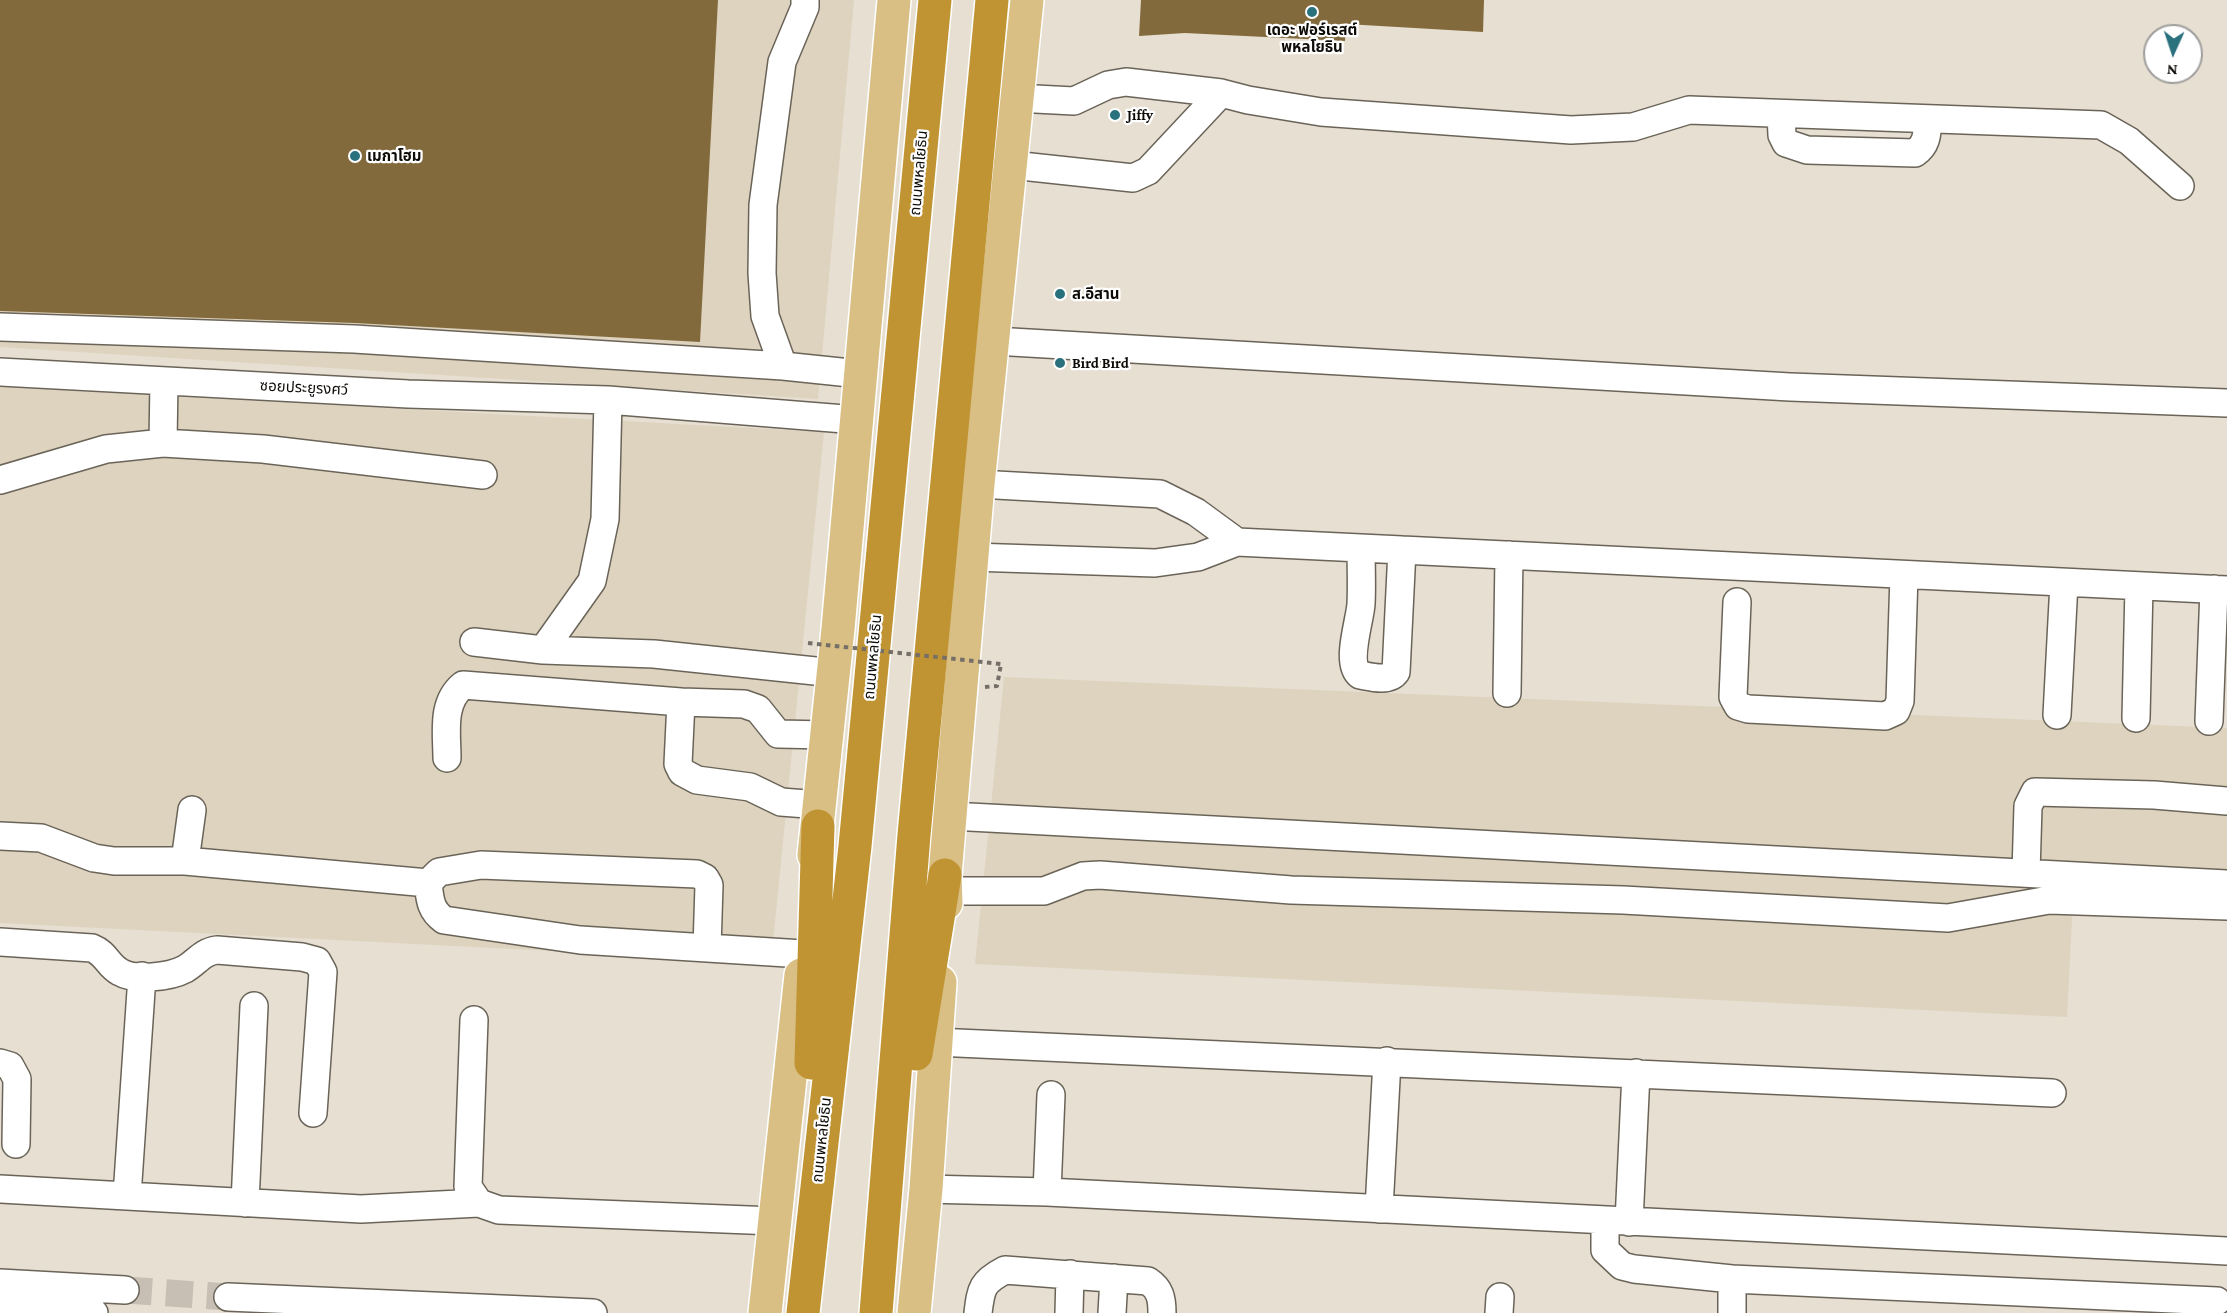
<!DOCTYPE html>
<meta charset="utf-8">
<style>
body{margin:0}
#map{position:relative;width:2227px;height:1313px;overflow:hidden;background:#e7dfd2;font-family:"Crimson Pro",serif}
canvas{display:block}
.north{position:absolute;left:2143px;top:24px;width:60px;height:60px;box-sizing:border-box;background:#fff;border:2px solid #9f9e9c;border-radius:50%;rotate:183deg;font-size:16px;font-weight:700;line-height:24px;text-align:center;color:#0f0c08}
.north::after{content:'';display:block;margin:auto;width:21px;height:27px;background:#2a717e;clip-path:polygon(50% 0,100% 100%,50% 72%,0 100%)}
</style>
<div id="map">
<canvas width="2227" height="1313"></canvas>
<div class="north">N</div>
</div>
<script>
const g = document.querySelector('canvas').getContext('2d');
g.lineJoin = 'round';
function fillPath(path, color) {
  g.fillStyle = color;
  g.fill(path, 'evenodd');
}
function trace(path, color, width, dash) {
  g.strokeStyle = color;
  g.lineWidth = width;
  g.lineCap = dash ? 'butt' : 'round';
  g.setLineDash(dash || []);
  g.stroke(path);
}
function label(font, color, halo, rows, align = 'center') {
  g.font = font + ' "Crimson Pro","Noto Sans Thai",serif';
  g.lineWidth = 4.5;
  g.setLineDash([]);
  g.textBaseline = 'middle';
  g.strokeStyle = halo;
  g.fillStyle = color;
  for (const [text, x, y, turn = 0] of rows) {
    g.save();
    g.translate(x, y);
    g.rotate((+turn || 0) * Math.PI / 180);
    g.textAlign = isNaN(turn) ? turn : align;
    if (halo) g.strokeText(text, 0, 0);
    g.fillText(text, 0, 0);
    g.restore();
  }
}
const built = new Path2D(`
 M0,0H854L818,399L0,347Z
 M0,387L824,432L771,962L0,923Z
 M1004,677L2227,728V886L2074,880L2067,1017L975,964Z`);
const building = new Path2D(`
 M0,0H718L700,342L355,323L0,311Z
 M1141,0H1484L1483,32L1346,24L1345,41L1185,33L1139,36Z`);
const minorTunnel = new Path2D(`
 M125,1290L228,1297`);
const path = new Path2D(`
 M985,687L997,686L1001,664`);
const minor = new Path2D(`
 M1016,98L1074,101L1108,85L1126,82L1221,93L1248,100L1321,112L1571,130L1633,127L1689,110L2101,125L2129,141L2180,186
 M1781,114L1782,135L1786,143L1807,150L1915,153C1927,145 1927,134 1928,120
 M1012,165L1133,178L1148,171L1221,93
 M0,327L354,339L783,366L860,374
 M994,341L1790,387L2227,403
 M783,366L765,316L762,273L763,205L782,62L805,7V0
 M0,372L408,394L608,400L857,420
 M163,443L164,381
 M0,480L106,449L163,443L263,449L483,475
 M978,484L1160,494L1196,512L1237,542
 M1361,548C1361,566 1362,585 1361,604C1360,621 1345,663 1360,675C1371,677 1389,682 1396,672L1402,550
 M972,557L1155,563L1198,557L1237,542L2227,590
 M1737,602L1733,697L1738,706L1748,709L1885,716L1896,711L1900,701L1904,575
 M474,642L543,650L654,654L834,673
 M543,650L592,581L605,519L608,400
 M1507,693L1509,555
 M2057,715L2064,583
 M2136,718L2139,586
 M2209,721L2214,589
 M447,758C447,733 441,703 463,685L681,702
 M820,805L781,802L750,787L697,780L682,772L678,764L681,702L744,704L758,709L778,734L827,735
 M951,816L2227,884
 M0,836L41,838L94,858L114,861H185L428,883L439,872L481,865L697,874L705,878L709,885L707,948
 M185,861L192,810
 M2026,873L2028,806L2035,792L2154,795L2227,801
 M428,883C430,899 430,910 444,920L580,940L803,954
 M946,891H1044L1083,876L1100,875L1291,890L1623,900L1948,918L2049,900L2227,906
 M0,942L92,948C107,954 107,965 120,972C135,981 170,977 185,969C197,962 202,952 217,950L302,957L317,961L323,972L313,1113
 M474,1020L468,1187L479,1203L499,1210L774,1221
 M936,1042L2052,1093
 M0,1063L10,1066L17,1079L16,1144
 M0,1189L361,1209L479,1203
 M926,1189L1047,1192L2227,1251
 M1047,1192L1051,1095
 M127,1196L142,976
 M245,1203L254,1006
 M1379,1209L1387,1061
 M1605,1221V1250L1622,1266L1634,1269L1732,1279V1313
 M1629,1222L1636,1073
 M1732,1279L2217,1301
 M0,1283L125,1290
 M228,1297L593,1313
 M0,1308L94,1313
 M978,1313C981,1288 982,1282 1005,1270L1148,1281C1160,1289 1162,1298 1162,1313
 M1069,1313L1070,1274
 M1112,1313L1114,1278
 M1499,1313L1500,1297`);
const major = new Path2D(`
 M814,855L838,629L894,0
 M946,903L945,875L978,484L1027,0
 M765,1313L801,975
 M914,1313L926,1189L940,982`);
const highway = new Path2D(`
 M916,1054L945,875
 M811,1063L818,826
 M803,1313L855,846L935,0
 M876,1313L914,835L992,0`);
const pathBridge = new Path2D(`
 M808,643L1001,664`);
const markers = [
 [1312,12,6,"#2a717e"],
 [1115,115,6,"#2a717e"],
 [355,156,6,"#2a717e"],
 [1060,294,6,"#2a717e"],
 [1060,363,6,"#2a717e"]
];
const poiNames = [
 ["เดอะ ฟอร์เรสต์",1312,30,"center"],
 ["พหลโยธิน",1312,47,"center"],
 ["Jiffy",1127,115],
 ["เมกาโฮม",367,156],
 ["ส.อีสาน",1072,294],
 ["Bird Bird",1072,363]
];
const streetNames = [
 ["ถนนพหลโยธิน",919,173,-85],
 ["ซอยประยูรงศว์",304,388,3],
 ["ถนนพหลโยธิน",873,657,-85],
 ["ถนนพหลโยธิน",822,1140,-84]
];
fillPath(built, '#ded3bf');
fillPath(building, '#826a3c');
trace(minorTunnel, '#c7bfb4', 27, [27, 14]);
trace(minor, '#6a6458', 30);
trace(major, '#fff', 36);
trace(highway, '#fff', 36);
trace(path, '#756f67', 4, [4.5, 4.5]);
trace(minor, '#fff', 27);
trace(major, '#d9bf84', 33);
trace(highway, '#c09432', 33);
trace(pathBridge, '#756f67', 4, [4.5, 4.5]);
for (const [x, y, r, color] of markers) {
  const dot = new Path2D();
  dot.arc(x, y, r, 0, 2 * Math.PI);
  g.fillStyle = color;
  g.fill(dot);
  trace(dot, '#fff', 2);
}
label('bold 15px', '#0f0c08', '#fff', poiNames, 'left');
label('15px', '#0f0c08', '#fff', streetNames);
</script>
